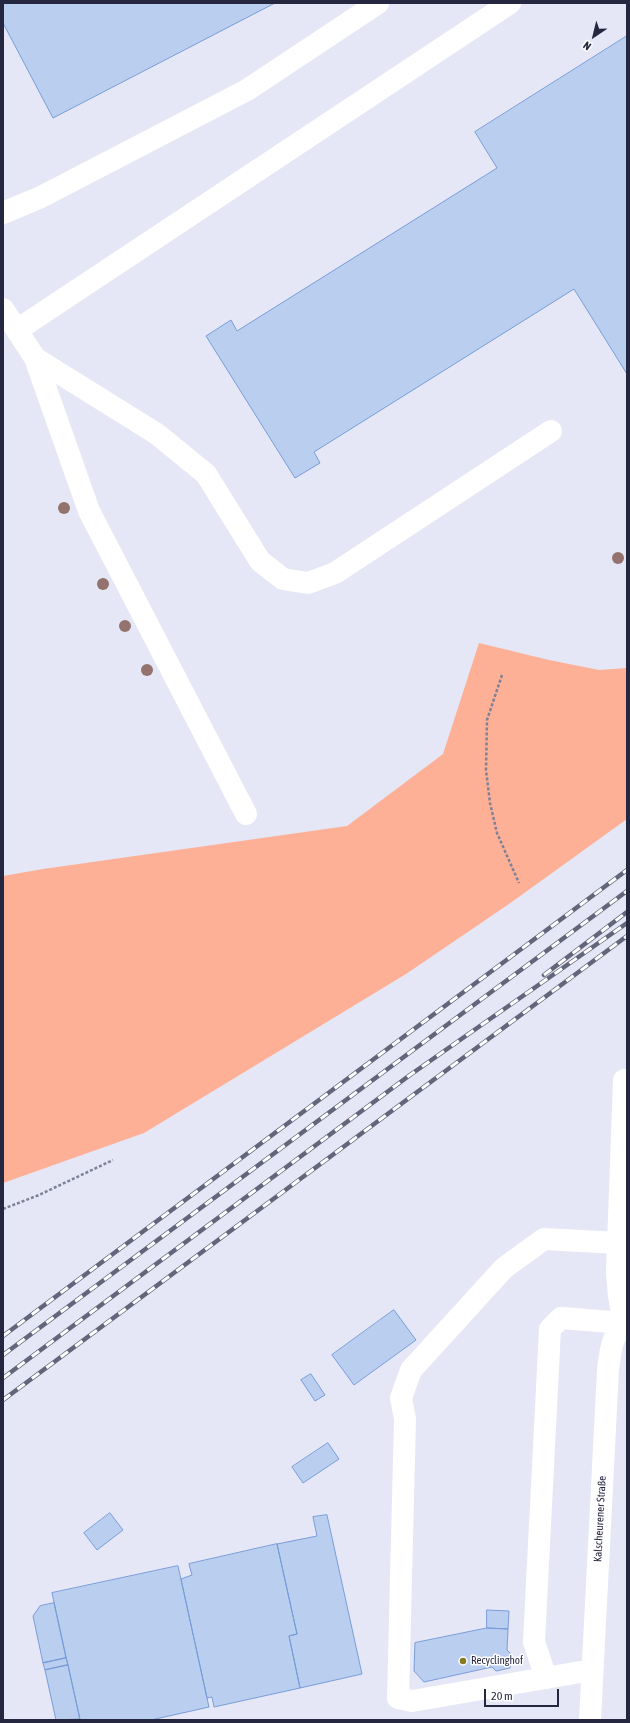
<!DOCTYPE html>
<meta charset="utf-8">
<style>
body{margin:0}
#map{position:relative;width:630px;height:1723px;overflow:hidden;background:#e5e7f6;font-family:"Asap Condensed",sans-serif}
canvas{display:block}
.frame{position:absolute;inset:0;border:4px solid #252741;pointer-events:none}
.north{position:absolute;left:574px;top:16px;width:40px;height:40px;-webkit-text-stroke:3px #fff;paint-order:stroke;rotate:215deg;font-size:11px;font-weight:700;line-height:16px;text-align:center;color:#252741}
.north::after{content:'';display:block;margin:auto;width:14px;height:18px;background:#252741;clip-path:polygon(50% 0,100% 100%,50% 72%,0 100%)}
.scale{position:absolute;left:484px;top:1689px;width:75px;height:18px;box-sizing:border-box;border:2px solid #252741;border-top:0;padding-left:5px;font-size:12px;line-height:14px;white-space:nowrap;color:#252741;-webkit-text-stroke:3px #fff;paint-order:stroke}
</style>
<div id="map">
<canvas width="630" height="1723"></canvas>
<div class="frame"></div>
<div class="north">N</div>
<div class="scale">20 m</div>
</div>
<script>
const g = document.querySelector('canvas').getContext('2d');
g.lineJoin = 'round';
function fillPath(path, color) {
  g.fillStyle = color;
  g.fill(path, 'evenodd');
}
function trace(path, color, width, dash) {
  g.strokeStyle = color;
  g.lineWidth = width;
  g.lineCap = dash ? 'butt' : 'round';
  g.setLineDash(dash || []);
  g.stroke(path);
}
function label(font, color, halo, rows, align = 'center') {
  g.font = font + ' "Asap Condensed",sans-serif';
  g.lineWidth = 3;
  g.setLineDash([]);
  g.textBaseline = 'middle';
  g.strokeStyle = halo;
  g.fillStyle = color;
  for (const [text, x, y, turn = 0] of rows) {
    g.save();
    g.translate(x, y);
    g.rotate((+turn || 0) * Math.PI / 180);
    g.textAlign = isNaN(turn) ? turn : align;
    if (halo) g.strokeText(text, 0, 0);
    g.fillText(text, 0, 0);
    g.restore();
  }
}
const green = new Path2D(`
 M479,643L549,660L599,670L627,668V819L509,904L406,974L144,1133L3,1183V876L43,869L347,826L443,754Z`);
const building = new Path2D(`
 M3,3H275L53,118L3,23Z
 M627,36V374L574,289L314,452L320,463L295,478L206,336L231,320L237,331L497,168L475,132Z
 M394,1310L416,1340L354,1385L332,1355Z
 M311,1374L325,1395L315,1401L301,1380Z
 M328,1443L339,1459L303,1483L292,1467Z
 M110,1513L123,1530L97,1550L84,1533Z
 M327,1515L362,1674L300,1688L289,1636L297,1634L277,1544L317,1536L313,1517Z
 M277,1544L297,1634L289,1636L300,1688L214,1707L212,1697L207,1698L181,1579L192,1575L189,1564Z
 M178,1566L209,1707L151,1720H80L52,1593Z
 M54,1603L66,1658L43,1663L33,1616L40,1606Z
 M487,1610L509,1611L508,1629L487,1628Z
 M487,1628L508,1629L507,1650L511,1654L510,1668L496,1671L492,1667L424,1682L414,1671L415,1643Z
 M66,1658L68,1665L45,1670L43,1663Z
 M68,1665L80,1719L56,1720L45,1670Z`);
const path = new Path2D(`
 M502,675L487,720L486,770L490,803L497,833L519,883
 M3,1209L39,1195L113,1160`);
const minor = new Path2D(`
 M3,213L41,197L247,90L378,3
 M3,309L35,358L157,434L206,474L260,561L283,579L308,583L335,573L551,431
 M17,330L510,3
 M35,358L89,511L246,814
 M624,1080L617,1273L619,1296L624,1323
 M592,1670L412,1701L398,1698L405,1419L401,1398L411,1370L504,1268L544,1239L618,1243
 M546,1678L534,1642L550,1329L561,1318L624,1323
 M590,1720L608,1370C610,1353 612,1332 627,1320`);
const rail = new Path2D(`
 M544,975L627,912
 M3,1336L627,870
 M3,1355L627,891
 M3,1378L410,1075L627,923
 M3,1400L627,936`);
const trees = [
 [64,508],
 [618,558],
 [103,584],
 [125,626],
 [147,670]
];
const markers = [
 [463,1661,4,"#887a1f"]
];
const streetNames = [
 ["Kalscheurener Straße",600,1519,-87]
];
const poiNames = [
 ["Recyclinghof",471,1661]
];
fillPath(green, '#fdb095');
fillPath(building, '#bacff0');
trace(building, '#789cd8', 1);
trace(path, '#7f8196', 2.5, [3, 2]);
trace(minor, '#fff', 22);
trace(rail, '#63657b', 4.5);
trace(rail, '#fff', 3, [9]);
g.fillStyle = '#94736f';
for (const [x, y] of trees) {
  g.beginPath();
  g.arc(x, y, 6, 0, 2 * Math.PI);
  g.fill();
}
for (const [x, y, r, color] of markers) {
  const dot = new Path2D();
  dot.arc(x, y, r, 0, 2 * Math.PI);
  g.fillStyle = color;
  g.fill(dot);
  trace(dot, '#fff', 1.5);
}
label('11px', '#252741', '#fff', streetNames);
label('11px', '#252741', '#fff', poiNames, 'left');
</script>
